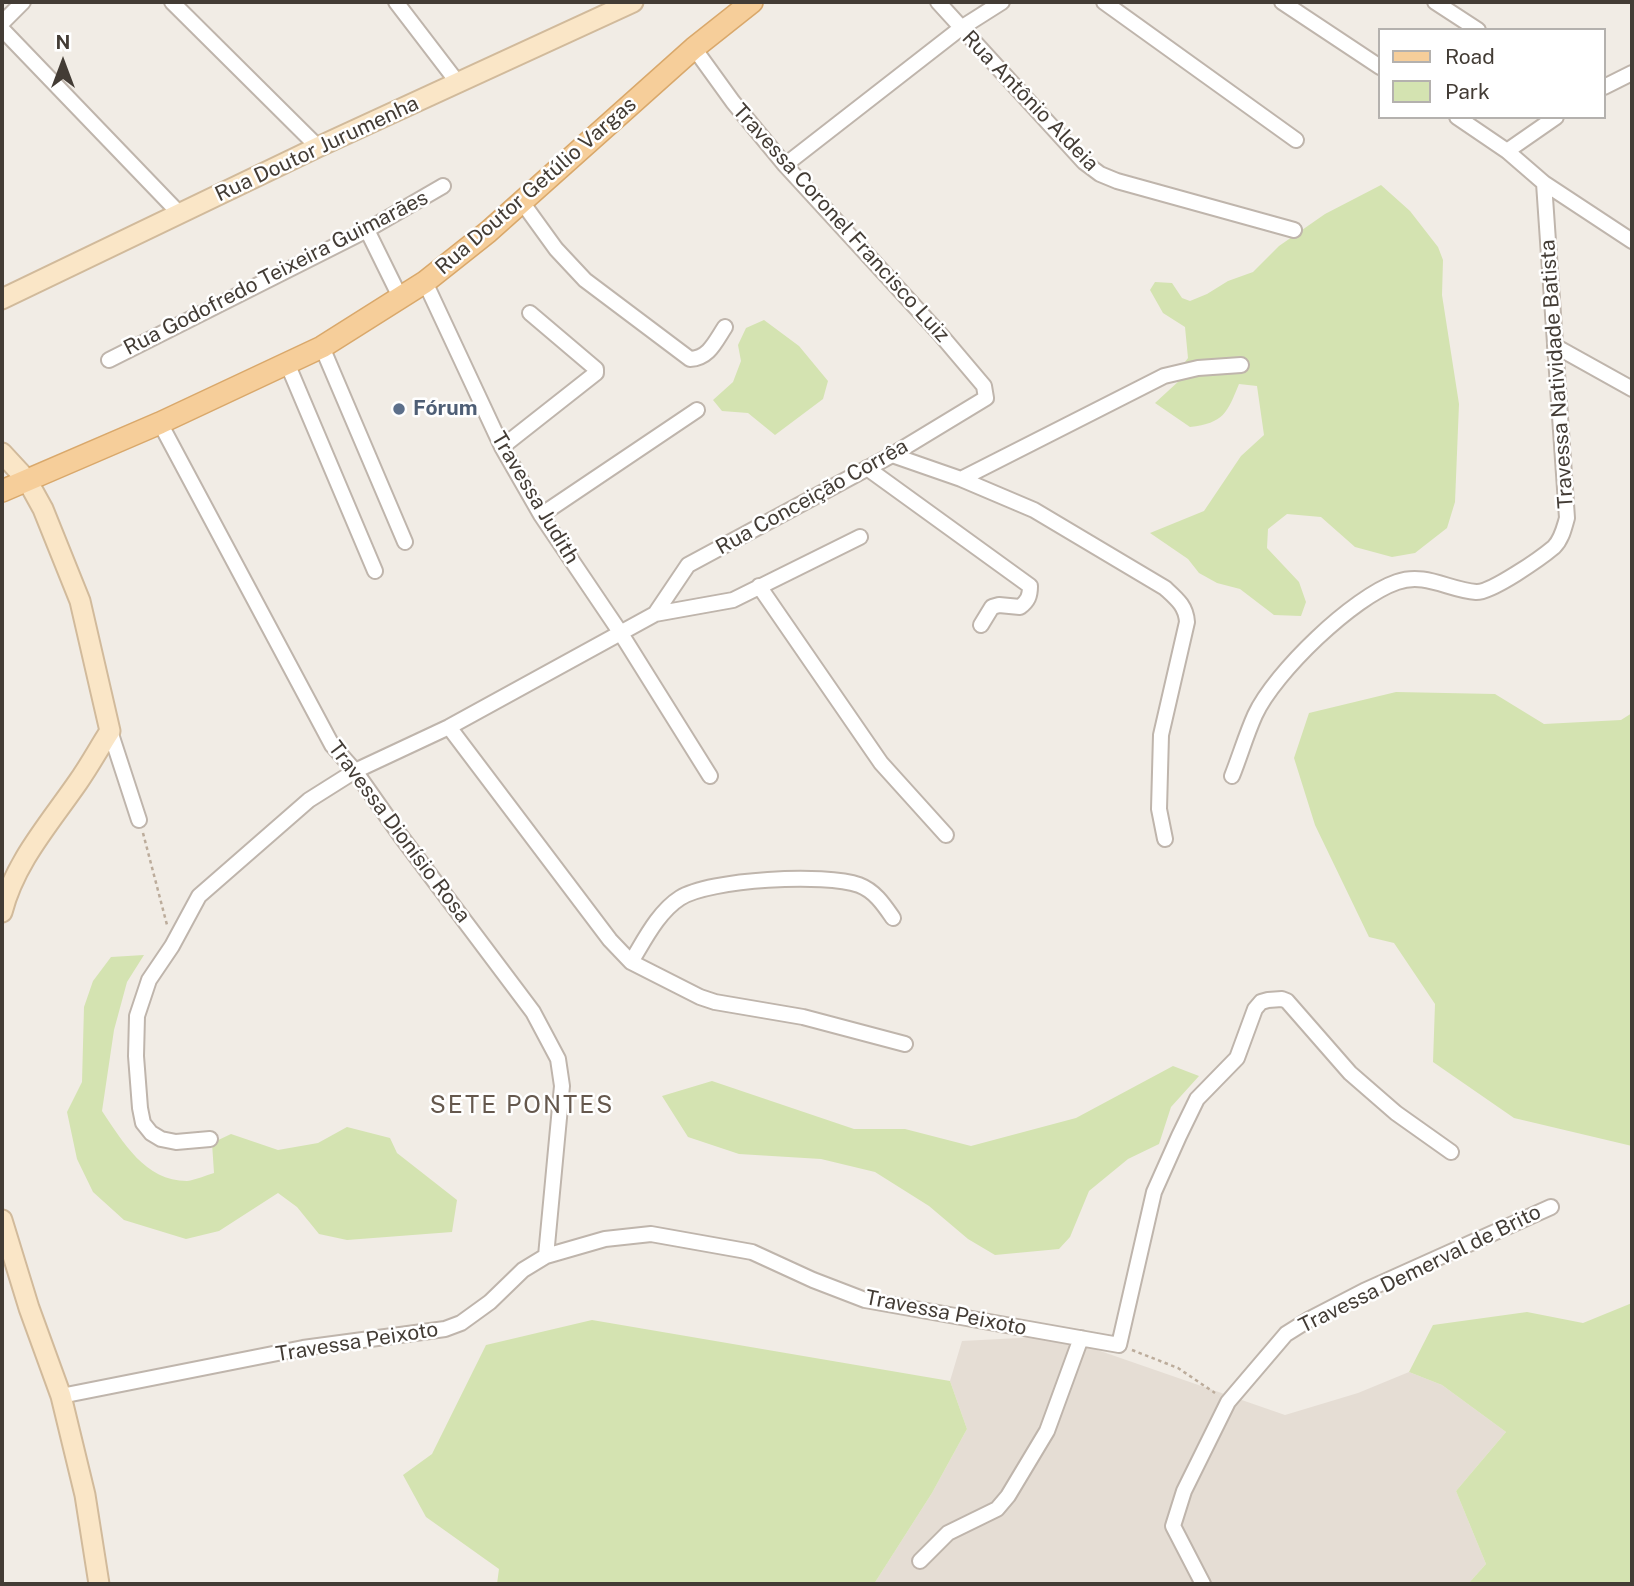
<!DOCTYPE html>
<meta charset="utf-8">
<style>
body{margin:0}
#map{position:relative;width:1634px;height:1586px;overflow:hidden;background:#f1ece5;font-family:"Public Sans",sans-serif}
canvas{display:block}
.frame{position:absolute;inset:0;border:4px solid #433c35;pointer-events:none}
.legend{position:absolute;left:1378px;top:28px;width:228px;height:91px;box-sizing:border-box;background:#fff;border:2px solid #b4b1ae;margin:0;padding:9px 12px;list-style:none;font-size:21px;color:#433c35}
.legend li{display:flex;align-items:center;gap:14px;height:35px}
.legend b{width:35px;border:2px solid #b4b1ae}
.north{position:absolute;left:28px;top:28px;width:70px;height:70px;-webkit-text-stroke:5px #fff;paint-order:stroke;rotate:0deg;font-size:19px;font-weight:700;line-height:28px;text-align:center;color:#433c35}
.north::after{content:'';display:block;margin:auto;width:24px;height:32px;background:#433c35;clip-path:polygon(50% 0,100% 100%,50% 72%,0 100%)}
</style>
<div id="map">
<canvas width="1634" height="1586"></canvas>
<div class="frame"></div>
<ul class="legend">
<li><b style="height:9px;background:#f6ce9a"></b>Road</li>
<li><b style="height:19px;background:#d4e3b1"></b>Park</li>
</ul>
<div class="north">N</div>
</div>
<script>
const g = document.querySelector('canvas').getContext('2d');
g.lineJoin = 'round';
function fillPath(path, color) {
  g.fillStyle = color;
  g.fill(path, 'evenodd');
}
function trace(path, color, width, dash) {
  g.strokeStyle = color;
  g.lineWidth = width;
  g.lineCap = dash ? 'butt' : 'round';
  g.setLineDash(dash || []);
  g.stroke(path);
}
function label(font, color, halo, rows, align = 'center') {
  g.font = font + ' "Public Sans",sans-serif';
  g.lineWidth = 5;
  g.setLineDash([]);
  g.textBaseline = 'middle';
  g.strokeStyle = halo;
  g.fillStyle = color;
  for (const [text, x, y, turn = 0] of rows) {
    g.save();
    g.translate(x, y);
    g.rotate((+turn || 0) * Math.PI / 180);
    g.textAlign = isNaN(turn) ? turn : align;
    if (halo) g.strokeText(text, 0, 0);
    g.fillText(text, 0, 0);
    g.restore();
  }
}
const residential = new Path2D(`
 M1057,1336L1285,1415L1358,1393L1409,1372L1442,1385L1506,1432L1456,1491L1486,1564L1468,1584H874L932,1493L967,1429L950,1381L962,1341Z`);
const green = new Path2D(`
 M1381,185L1410,211L1438,247L1443,260L1442,295L1459,404L1455,502L1447,528L1415,553L1392,557L1355,547L1321,517L1287,514L1268,529L1267,548L1299,582L1306,602L1301,616L1274,615L1240,589L1217,583L1199,573L1188,559L1150,533L1204,511L1241,456L1264,435L1257,386L1239,384C1227,413 1224,423 1190,427L1155,403L1180,380L1182,366L1188,358L1185,327L1163,313L1150,290L1155,282L1172,283L1182,298L1190,301L1207,294L1228,281L1253,272L1279,246L1325,214Z
 M764,320L799,346L828,381L823,399L775,435L748,413L722,411L713,400L733,382L741,361L738,345L746,328Z
 M1396,692L1495,694L1544,724L1621,720L1632,713V1146L1514,1118L1433,1062L1435,1004L1394,943L1369,937L1315,825L1294,758L1309,713Z
 M144,955L127,982L114,1030L102,1111C123,1142 145,1181 187,1181C196,1180 206,1175 214,1173L212,1143L231,1134L278,1150L318,1143L347,1127L390,1138L397,1153L457,1200L452,1232L347,1240L319,1234L297,1207L278,1193L219,1231L186,1239L124,1220L93,1192L77,1159L67,1112L82,1082L84,1007L93,981L111,957Z
 M1173,1066L1199,1076L1171,1107L1159,1144L1128,1159L1089,1191L1070,1237L1059,1249L995,1255L968,1239L929,1206L875,1172L821,1159L739,1154L688,1137L662,1096L712,1081L854,1129H905L971,1146L1076,1118Z
 M1632,1303V1584H1468L1486,1564L1456,1491L1506,1432L1442,1385L1409,1372L1433,1325L1527,1312L1583,1323Z
 M592,1320L950,1381L967,1429L932,1493L874,1584H497L499,1569L426,1517L403,1475L432,1454L486,1345Z`);
const path = new Path2D(`
 M143,833L167,925
 M1132,1350L1178,1368L1215,1393`);
const street = new Path2D(`
 M172,2L318,147
 M396,2L458,83
 M938,2L1084,162L1100,174L1117,181L1294,230
 M1104,2L1296,140
 M1282,2L1380,67
 M1435,2L1478,30
 M2,23L23,2
 M2,29L179,213
 M1604,87L1632,73
 M1457,117L1507,151L1544,183L1632,241
 M1507,151L1556,117
 M785,165L961,28L1002,2
 M522,202L556,249L585,280L690,359C709,358 715,342 725,327
 M367,230L400,297
 M425,282L502,447L541,515L620,632L710,776
 M1555,346L1632,389
 M322,347L405,542
 M109,360L367,230L443,186
 M287,363L375,571
 M160,423L332,745L355,771L400,835L533,1012L558,1059L562,1086L546,1256
 M502,447L596,373V369L530,313
 M892,455L961,479L1034,510L1165,588C1177,599 1186,606 1187,622L1161,735L1159,809L1165,839
 M867,468L1030,586C1030,596 1028,601 1020,607L999,605L992,607L981,625
 M961,479L1164,376L1198,368L1241,365
 M541,515L697,410
 M759,586L881,763L946,835
 M655,614L733,600L860,537
 M449,727L610,940L631,962L700,997L715,1002L803,1017L905,1044
 M110,731L139,820
 M1232,776C1240,756 1246,735 1255,715C1275,672 1353,597 1397,582C1425,572 1449,590 1476,592C1491,593 1541,558 1554,547C1562,539 1564,528 1567,518L1544,183
 M631,962C644,941 658,912 680,898C709,879 826,873 859,885C875,891 884,905 893,918
 M210,1139L176,1142L161,1139L151,1133L143,1123L140,1108L136,1056L137,1016L149,980L172,946L199,896L309,800L355,771L449,727L655,614L688,565L892,455L986,398L984,386L940,334L785,165L733,102L694,48
 M61,1396L303,1348L445,1329L461,1323L490,1302L523,1270L546,1256L605,1239L651,1234L752,1252L813,1280L865,1300L1119,1345L1154,1192L1179,1136L1197,1099L1237,1058L1255,1009L1261,1002L1268,1000L1282,999L1287,1001L1350,1073L1396,1113L1451,1152
 M920,1561L948,1533L997,1509L1008,1496L1047,1431L1081,1338
 M1203,1584L1173,1526L1184,1491L1228,1402L1286,1334L1310,1319L1364,1291L1551,1207`);
const secondary = new Path2D(`
 M2,299L318,147L633,2
 M2,453L27,480L43,509L80,601L110,731C99,748 90,765 78,782C49,824 15,862 2,912
 M2,1220L29,1308L61,1396L85,1495L99,1584`);
const primary = new Path2D(`
 M2,491L160,423L322,347L425,282L488,232L694,48L752,2`);
const markers = [
 [399,409,7,"#5c6f8a"]
];
const streetNames = [
 ["Rua Antônio Aldeia",1030,101,46],
 ["Rua Doutor Jurumenha",317,149,-25],
 ["Rua Doutor Getúlio Vargas",536,186,-41],
 ["Travessa Coronel Francisco Luiz",841,223,48],
 ["Rua Godofredo Teixeira Guimarães",276,273,-27],
 ["Travessa Natividade Batista",1557,374,-94],
 ["Rua Conceição Corrêa",812,497,-29],
 ["Travessa Judith",535,498,59],
 ["Travessa Dionísio Rosa",399,832,53],
 ["Travessa Demerval de Brito",1420,1269,-26],
 ["Travessa Peixoto",946,1313,11],
 ["Travessa Peixoto",357,1342,-9]
];
const serviceNames = [
 ["Fórum",413,409]
];
const quarterNames = [
 ["SETE PONTES",522,1106]
];
fillPath(residential, '#e5ddd4');
fillPath(green, '#d4e3b1');
trace(street, '#bfb5ac', 18);
trace(secondary, '#d1ba9b', 23);
trace(primary, '#d9a86b', 24);
trace(path, '#bcac9b', 2.5, [3.5, 3.5]);
trace(street, '#fff', 14);
trace(secondary, '#fae6c7', 19);
trace(primary, '#f6ce9a', 21);
for (const [x, y, r, color] of markers) {
  const dot = new Path2D();
  dot.arc(x, y, r, 0, 2 * Math.PI);
  g.fillStyle = color;
  g.fill(dot);
  trace(dot, '#fff', 2.5);
}
label('21px', '#433c35', '#fff', streetNames);
label('bold 21px', '#4e5e75', '#fff', serviceNames, 'left');
g.letterSpacing = '2px';
label('24px', '#65584d', '#fff', quarterNames);
g.letterSpacing = '0px';
</script>
